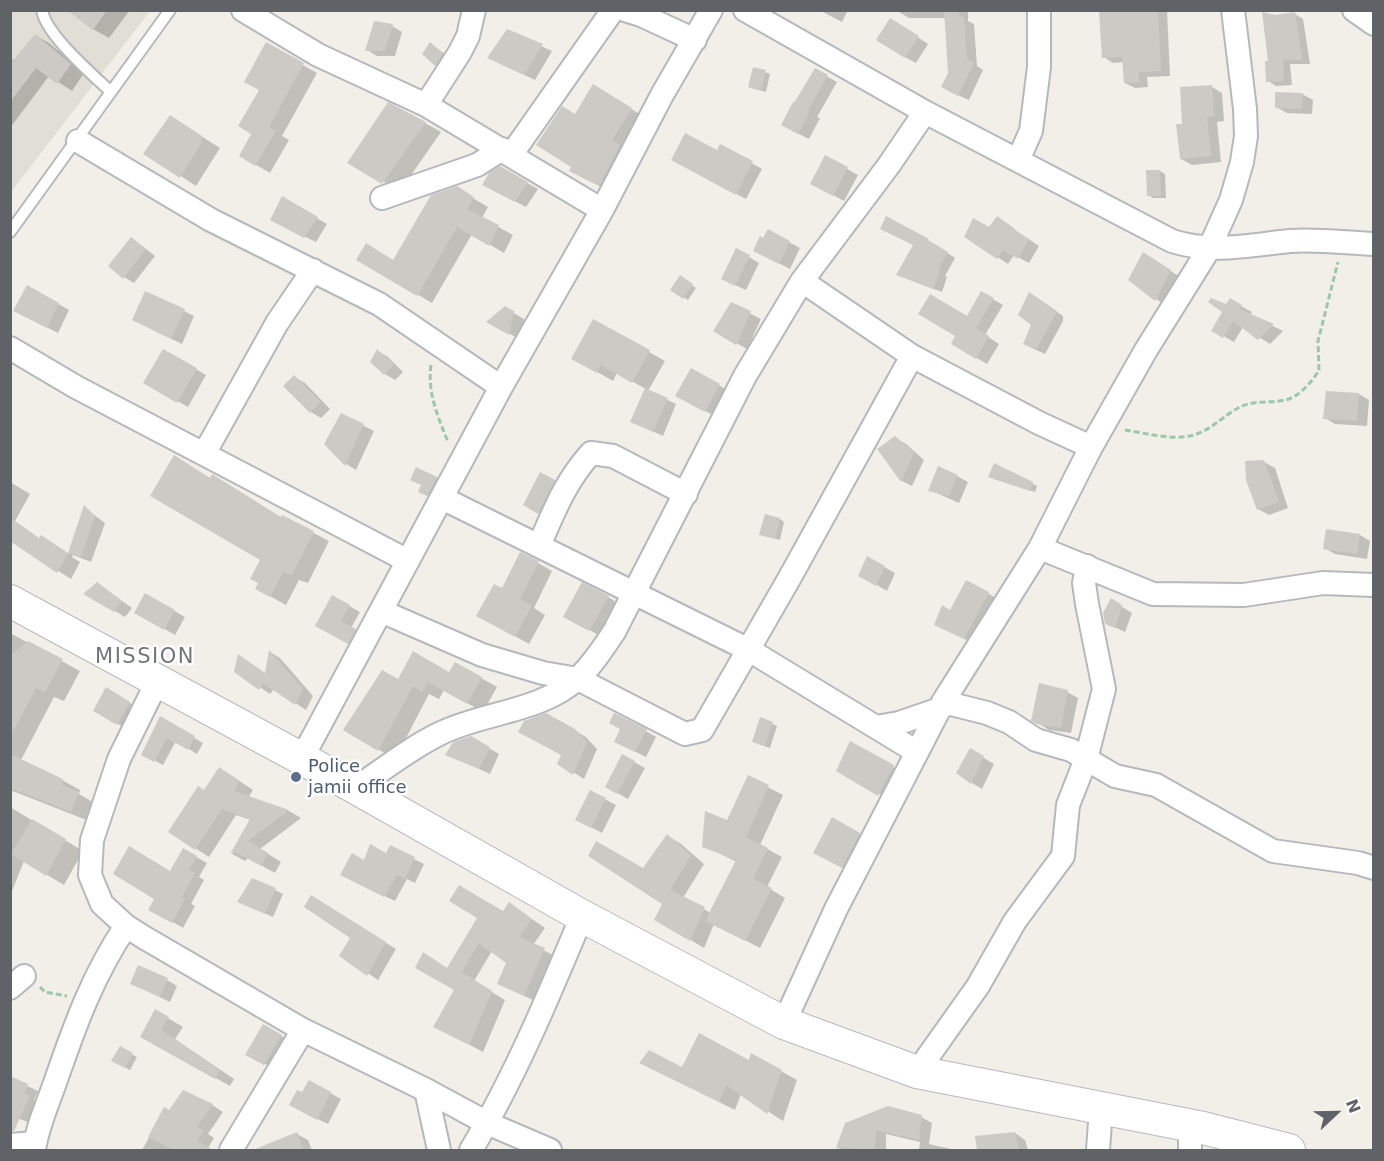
<!DOCTYPE html>
<style>
body{margin:0}
#map{position:relative;width:1384px;height:1161px;overflow:hidden;background:#f1efe8;font-family:"DejaVu Sans",sans-serif}
canvas{display:block}
.frame{position:absolute;inset:0;border:12px solid #5f6368;pointer-events:none}
.north{position:absolute;left:1306px;top:1083px;width:60px;height:60px;-webkit-text-stroke:4px #fff;paint-order:stroke;rotate:68deg;font-size:16px;font-weight:700;line-height:24px;text-align:center;color:#5f6368}
.north::after{content:'';display:block;margin:auto;width:21px;height:27px;background:#5f6368;clip-path:polygon(50% 0,100% 100%,50% 72%,0 100%)}
</style>
<div id="map">
<canvas width="1384" height="1161"></canvas>
<div class="frame"></div>
<div class="north">N</div>
</div>
<script>
const g = document.querySelector('canvas').getContext('2d');
g.lineJoin = 'round';
function fillPath(path, color) {
  g.fillStyle = color;
  g.fill(path, 'evenodd');
}
function trace(path, color, width, dash) {
  g.strokeStyle = color;
  g.lineWidth = width;
  g.lineCap = dash ? 'butt' : 'round';
  g.setLineDash(dash || []);
  g.stroke(path);
}
function label(font, color, halo, rows, align = 'center') {
  g.font = font + ' "DejaVu Sans",sans-serif';
  g.lineWidth = 5;
  g.setLineDash([]);
  g.textBaseline = 'middle';
  g.strokeStyle = halo;
  g.fillStyle = color;
  for (const [text, x, y, turn = 0] of rows) {
    g.save();
    g.translate(x, y);
    g.rotate((+turn || 0) * Math.PI / 180);
    g.textAlign = isNaN(turn) ? turn : align;
    if (halo) g.strokeText(text, 0, 0);
    g.fillText(text, 0, 0);
    g.restore();
  }
}
const education = new Path2D(`
 M11,11H150L11,192Z`);
const shadow = new Path2D(`
 M71,10H130L109,38L93,29Z
 M819,10H848L842,22Z
 M896,10H968V21L974,24L977,66L983,70L969,100L953,93L949,74L946,18H909Z
 M1100,10H1167L1170,76L1147,77L1148,87L1135,88L1125,83L1124,62L1113,63L1104,57Z
 M1295,14L1303,19L1310,64H1290L1292,85L1276,86L1268,81L1275,17Z
 M392,26L402,32L395,56H377L367,50Z
 M901,26L928,44L916,63L905,57Z
 M507,31L552,51L535,80L499,63Z
 M35,35L49,43L84,73L72,91L49,76L10,128V58L15,61Z
 M266,44L317,73L282,136L289,140L270,173L241,156L253,133Z
 M431,44L453,60L446,71L436,65L424,54Z
 M754,68L770,74L766,92L749,87Z
 M815,70L837,82L817,117L820,118L809,139L793,131L795,105Z
 M594,86L641,115L622,147L629,152L610,191L581,177L573,167L576,116Z
 M1212,87L1222,93L1224,121L1217,122L1221,162L1192,165L1181,159L1184,125Z
 M1302,94L1313,100L1312,114L1287,113L1276,107Z
 M171,117L220,148L196,186L181,176Z
 M425,123L441,132L400,191L349,162Z
 M721,146L762,169L746,199L683,165L717,153Z
 M826,157L858,175L844,201L822,189Z
 M500,168L538,189L526,207L494,190Z
 M1148,171H1160L1165,174L1166,198H1153L1149,195Z
 M456,188L488,207L482,218L513,235L504,253L472,234L432,303L358,259L394,261Z
 M282,198L327,224L316,242L283,226Z
 M997,218L1039,246L1029,263L1014,255L1008,264L966,236L990,229Z
 M768,231L800,248L790,269L765,256L764,240Z
 M928,240L955,258L945,276L947,277L942,292L898,275Z
 M141,245L155,256L134,283L124,277Z
 M749,257L759,263L746,290L733,284Z
 M1154,260L1180,277L1166,306L1130,280Z
 M680,277L696,288L688,300L672,289Z
 M28,287L69,310L58,333L25,316Z
 M982,293L1003,305L985,335L999,344L987,364L953,344Z
 M1038,299L1063,316V321L1045,354L1034,349Z
 M1230,300L1252,312L1250,315L1283,331L1270,344L1243,327L1234,342L1213,330Z
 M731,304L761,319L747,349L715,331Z
 M505,308L524,319L520,340L489,321Z
 M184,311L194,316L182,344L157,332Z
 M594,321L665,361L648,391L676,404L663,436L641,426L646,389L617,373L613,381L573,358Z
 M163,351L206,375L188,407L145,382Z
 M378,351L388,357L403,372L395,380L385,374L372,361Z
 M692,370L729,391L716,417L678,396Z
 M294,377L305,383L330,409L321,418L311,412Z
 M1359,394L1369,400L1367,426L1335,424L1325,418Z
 M342,415L374,431L356,470L346,464L326,444Z
 M895,438L906,444L924,460L912,486L902,481L879,449Z
 M1264,462L1275,468L1288,508L1269,515L1258,509Z
 M995,465L1037,486L1035,492L994,479Z
 M417,469L437,478L447,484L430,497L420,491L423,485Z
 M541,474L565,487L549,518L525,505Z
 M957,476L968,482L959,503L930,490Z
 M10,482L30,494L15,521L40,539L55,545L69,554L85,508L105,523L91,562L73,555L72,557L80,562L71,579L10,540Z
 M283,517L329,541L308,583L299,580L286,605L257,589L260,583L262,559Z
 M780,519L784,522L780,540L761,534Z
 M1360,535L1370,541L1367,559L1335,554L1324,548Z
 M868,558L895,573L887,591L860,575Z
 M538,563L552,571L534,608L545,615L529,644L478,615Z
 M967,582L998,599L975,644L946,630L951,612Z
 M107,590L132,608L125,617L85,593Z
 M146,595L185,617L175,635L136,612Z
 M333,597L360,612L351,628L365,637L359,649L317,625Z
 M608,597L618,603L600,636L565,616Z
 M1111,600L1132,613L1125,632L1106,623Z
 M10,633L80,671L64,701L54,697L21,760L62,780L80,790L79,794L96,804L89,821L10,790Z
 M270,652L280,658L313,696L306,710L274,689L270,694L236,671L266,674Z
 M456,664L497,687L483,712L444,690L439,699L429,694L395,759L345,730L398,681L450,674Z
 M107,689L140,709L128,730L95,710Z
 M1067,692L1078,698L1071,733L1049,730L1033,720Z
 M546,715L586,737L597,749L584,779L559,763L562,755Z
 M160,718L203,743L197,754L176,741L163,765L143,754Z
 M761,719L777,726L770,748L758,744Z
 M646,731L656,737L646,757L626,747Z
 M851,743L909,776L895,803L838,770Z
 M482,744L499,754L490,774L447,754Z
 M970,750L994,764L982,789L972,783Z
 M623,756L645,768L628,799L607,787Z
 M232,776L253,790L248,798L289,811L301,818L260,849L281,862L275,873L248,858L245,861L232,854L251,820L236,815L209,857L170,832L204,791Z
 M748,777L783,795L760,845L782,857L767,887L785,898L760,948L714,924L704,948L656,919L664,904L644,870L668,836L681,844L704,864L683,898L711,913L737,862L704,846L727,822Z
 M591,792L616,805L602,833L587,825Z
 M10,807L83,851L64,885L24,861L10,896Z
 M832,819L870,840L853,873L815,852Z
 M390,847L424,864L415,883L407,879L395,901L352,880L364,862L387,855Z
 M184,850L207,863L199,877L204,880L191,904L195,906L183,928L150,909Z
 M275,890L283,894L273,917L246,905Z
 M321,903L396,949L378,980L341,955L352,937Z
 M510,904L545,928L533,945L557,957L537,1002L499,984L508,963L492,951L474,981L505,1000L483,1052L449,1034L456,990L448,969Z
 M167,980L177,986L170,1002L132,984Z
 M156,1011L183,1027L175,1039L234,1079L230,1086L142,1037Z
 M264,1026L291,1042L275,1070L248,1054Z
 M120,1048L137,1057L130,1070L113,1061Z
 M752,1055L797,1080L783,1121L741,1094L735,1110L641,1063L683,1069L750,1062Z
 M10,1078L38,1091L34,1100L39,1103L30,1123L10,1115Z
 M310,1082L341,1099L328,1124L301,1111L303,1094Z
 M212,1105L223,1112L208,1134L214,1138L208,1148L212,1150H142L165,1109L170,1112Z
 M921,1117L932,1123L929,1144L955,1150H919L920,1142L886,1134V1150H843L838,1148L846,1124Z
 M1015,1133L1025,1140L1028,1150H979L977,1138Z
 M297,1134L308,1140L312,1150H266L264,1147Z`);
const building = new Path2D(`
 M67,10H107L93,30Z
 M944,10H959V17H964L967,59L974,63L958,96L941,87L948,73Z
 M1099,10H1158L1161,71L1139,72V83H1124L1122,57L1102,58Z
 M1262,12L1275,15L1295,12L1302,60H1283L1284,81L1266,82L1265,61H1268Z
 M890,18L919,36L905,58L876,40Z
 M374,21L393,24L385,51H365Z
 M507,29L543,44L524,75L487,58Z
 M35,34L71,64L57,84L36,68L10,102V64Z
 M266,42L304,63L269,127L276,131L255,166L239,156L251,134L238,126L259,90L244,82Z
 M430,42L443,53L435,66L422,54Z
 M753,67L766,70L761,91L748,87Z
 M815,68L828,75L808,110L810,111L798,134L781,125L793,102L794,103Z
 M593,84L632,108L612,140L620,145L599,186L569,171L571,167L536,145L562,106L575,114Z
 M1212,85L1214,116L1207,117L1211,156L1180,159L1176,124H1182L1180,87Z
 M1275,92L1303,93L1302,109L1275,108Z
 M388,102L426,122L382,184L347,163Z
 M170,115L202,136V142L180,178L143,154Z
 M685,133L717,150L720,144L753,161L736,195L671,160Z
 M825,155L848,167L833,196L810,184Z
 M500,166L528,182L515,202L482,185L489,173Z
 M1146,170H1160L1161,196H1147Z
 M457,186L474,197L467,209L499,225L489,246L457,227L417,296L356,260L366,243L393,260L431,195Z
 M282,196L318,217L304,238L270,220Z
 M886,216L929,239L928,240L948,252L938,270L940,271L933,289L896,275L913,245L880,229Z
 M997,216L1015,229L1014,230L1029,239L1018,259L1003,250L997,259L964,237L973,218L989,227Z
 M768,229L790,241L779,264L753,251L760,236L763,238Z
 M131,237L146,249L123,279L108,266Z
 M736,248L750,255L735,286L721,279Z
 M1143,252L1171,270L1155,301L1128,280Z
 M680,275L693,284L683,299L670,290Z
 M27,285L59,303L47,328L13,311Z
 M145,291L185,309L171,339L132,320Z
 M981,291L994,298L976,328L989,336L976,359L951,344L955,336L918,314L930,294L967,316Z
 M1029,292L1057,311L1036,350L1023,344L1031,325L1018,315Z
 M1211,298L1226,304L1230,298L1242,305L1239,309L1274,324L1258,340L1233,321L1223,338L1211,331L1222,312L1208,302Z
 M731,302L751,311L736,345L713,331Z
 M505,306L514,311L509,335L486,322Z
 M593,319L650,350L632,383L601,365L597,373L571,359Z
 M163,349L197,368L177,403L143,383Z
 M377,349L394,365L384,375L370,362Z
 M691,368L720,384L705,412L675,396Z
 M294,375L321,402L310,413L283,386Z
 M645,388L668,398L653,432L630,422Z
 M1326,391L1359,393L1357,421L1323,419Z
 M341,413L364,424L345,466L324,444Z
 M895,436L914,453L901,482L877,449Z
 M174,455L210,478L212,474L281,517L282,515L314,531L292,575L283,572L270,597L255,589L258,583L250,579L260,560L150,496Z
 M1264,460L1279,502L1257,510L1246,480L1245,461Z
 M994,463L1033,482L1030,491L988,477Z
 M938,466L958,475L949,496L928,491Z
 M416,467L437,477L427,496L418,492L421,485L410,480Z
 M540,472L555,480L538,514L523,505Z
 M84,505L95,516L81,557L68,553Z
 M765,514L780,518L775,539L759,535Z
 M10,518L39,538L41,535L68,553L57,573L10,541Z
 M1326,529L1360,534L1357,554L1323,549Z
 M520,552L539,561L520,599L532,605L515,637L476,616L494,584L502,588Z
 M867,556L885,566L876,586L858,576Z
 M966,580L989,592L964,639L934,625L942,605L950,610Z
 M97,582L122,601L114,612L83,594Z
 M582,582L609,596L589,631L563,617Z
 M145,593L175,610L164,630L134,613Z
 M332,595L350,605L341,621L356,629L348,644L315,626Z
 M1111,598L1122,605L1115,628L1105,624L1103,613Z
 M28,641L63,659L45,692L36,688L10,737V656Z
 M269,650L303,689L295,705L263,683L259,690L234,672L238,654L265,673Z
 M413,651L449,672L455,662L482,677L467,704L428,682L422,692L413,686L378,751L343,730L382,670L398,679Z
 M1039,683L1068,690L1061,728L1037,724L1031,721Z
 M106,687L130,702L117,725L93,711Z
 M546,713L575,729L587,742L573,775L557,764L561,755L518,732L524,721Z
 M614,713L647,729L635,752L614,742L620,729L609,723Z
 M160,716L195,736L188,750L167,738L154,762L141,755Z
 M760,717L773,722L765,746L752,742Z
 M471,736L490,747L479,769L445,755L453,742Z
 M850,741L894,765L878,796L836,771Z
 M970,748L984,756L971,784L956,773Z
 M10,754L63,779L62,785L79,792L71,812L10,788Z
 M622,754L635,761L617,794L605,787Z
 M219,767L240,781L234,791L289,810L248,841L268,853L261,866L234,851L230,854L250,819L222,809L195,850L168,832L198,786L204,790Z
 M748,775L769,785L746,837L768,848L753,879L772,888L745,941L705,921L736,860L702,847L705,811L727,820Z
 M590,790L606,798L591,828L575,820Z
 M832,817L860,833L842,868L813,853Z
 M32,819L66,839L46,876L11,854Z
 M667,834L691,855L670,890L705,907L690,941L654,920L662,904L588,856L596,841L643,868Z
 M370,844L386,853L390,845L415,857L405,879L397,875L384,897L340,875L352,853L364,860Z
 M129,846L170,871L183,848L197,856L189,870L195,873L182,897L185,899L172,923L148,910L154,899L113,874Z
 M252,878L276,888L265,914L237,902Z
 M459,885L503,911L509,902L532,919L519,937L545,948L524,996L497,984L506,963L479,943L462,972L492,991L469,1045L433,1027L454,990L415,968L423,952L447,968L477,918L449,901Z
 M311,895L386,942L367,976L339,956L350,938L304,907Z
 M138,965L168,978L160,997L130,984Z
 M155,1009L169,1017L161,1030L220,1070L215,1079L140,1037Z
 M263,1024L282,1035L264,1065L245,1055Z
 M699,1033L749,1060L751,1053L782,1070L767,1114L726,1085L719,1102L639,1063L649,1050L682,1067Z
 M120,1046L133,1053L125,1068L111,1061Z
 M10,1076L28,1084L24,1093L30,1096L14,1131H10Z
 M309,1080L331,1092L317,1120L289,1105L297,1090L302,1092Z
 M183,1090L213,1104L197,1127L204,1130L197,1140L213,1150H174L148,1137L164,1107L169,1110Z
 M888,1106L922,1115L919,1140L876,1130L875,1150L836,1148L845,1123Z
 M297,1132L304,1150H253Z
 M1015,1132L1019,1150H977L975,1136Z`);
const path = new Path2D(`
 M431,365C427,392 438,417 448,442
 M1125,430C1145,433 1170,440 1190,436C1209,432 1222,417 1238,408C1254,399 1273,404 1289,399C1300,395 1313,381 1319,370L1318,341L1338,262
 M40,987L45,992L67,996`);
const lane = new Path2D(`
 M42,10C46,35 92,74 111,92
 M10,232L170,10`);
const street = new Path2D(`
 M243,10L318,55L426,105L602,210
 M625,10L641,15L695,40
 M745,10L925,112L1172,241C1212,254 1250,245 1290,241C1318,239 1346,243 1374,244
 M1354,10L1374,24
 M426,105L460,52L468,36L474,10
 M78,141L211,220L379,304L501,387
 M511,155L613,10
 M1018,160L1031,131L1039,67V10
 M382,198L477,165L502,149
 M802,281L912,356L1039,423L1091,447
 M10,348L76,387L408,561
 M204,454L277,323L313,270
 M442,498L749,650L917,752
 M539,546C554,511 565,482 591,453L613,456L686,494
 M1040,548L1153,594L1244,595L1323,583L1374,585
 M381,611L482,655L543,673L578,679L685,734L702,730L789,579L912,356
 M157,682L119,759L92,840L90,875L102,904L126,926L145,938L303,1030L426,1090L487,1123L550,1150
 M943,702L987,713L1009,722L1036,740L1071,750L1115,776L1156,785L1273,851L1358,863L1374,868
 M876,727L899,723L940,709
 M302,758L501,387L602,210L662,95L711,10
 M356,788C384,769 410,748 441,733C484,712 540,712 577,679C592,666 603,648 614,632L745,376L802,281L889,165L925,112
 M10,988L24,976
 M784,1023L836,909L943,702L1040,548L1091,447L1146,350L1209,249L1231,200L1242,162L1246,136L1245,109L1233,10
 M917,1072L978,986L1015,921L1063,856L1068,805L1086,759L1104,689L1087,604L1084,583L1087,566
 M426,1090L439,1150
 M10,1145L35,1143
 M34,1150C37,1127 48,1103 56,1080C75,1025 93,975 126,926
 M231,1150L303,1030
 M471,1150C515,1077 549,995 582,916
 M1098,1150L1101,1108
 M1190,1150V1126`);
const secondary = new Path2D(`
 M10,601L356,788L582,916L784,1023L917,1072L1203,1128L1289,1150`);
const markers = [
 [296,777,6,"#5c6f8a"]
];
const serviceNames = [
 ["Police",308,767],
 ["jamii office",308,788]
];
const quarterNames = [
 ["MISSION",145,658]
];
fillPath(education, '#e1ded6');
fillPath(shadow, '#0003');
fillPath(building, '#cccac5');
trace(lane, '#b5b8bc', 14);
trace(street, '#b5b8bc', 26);
trace(secondary, '#b6babf', 34);
trace(path, '#9cc7a9', 3, [6, 3]);
trace(lane, '#fff', 10);
trace(street, '#fff', 22);
trace(secondary, '#fff', 32);
for (const [x, y, r, color] of markers) {
  const dot = new Path2D();
  dot.arc(x, y, r, 0, 2 * Math.PI);
  g.fillStyle = color;
  g.fill(dot);
  trace(dot, '#fff', 2);
}
label('18px', '#4e5e75', '#fff', serviceNames, 'left');
g.letterSpacing = '1.5px';
label('21px', '#70757a', '#fff', quarterNames);
g.letterSpacing = '0px';
</script>
